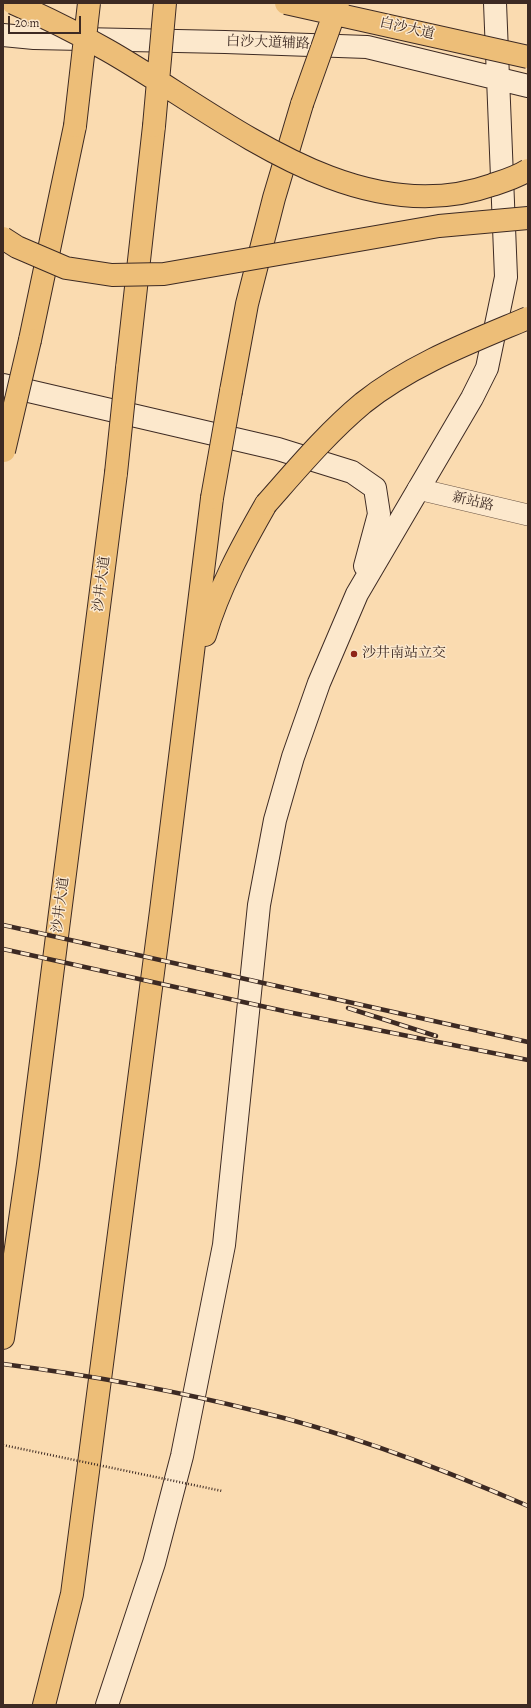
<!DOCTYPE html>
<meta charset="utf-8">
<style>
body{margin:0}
#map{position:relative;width:531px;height:1708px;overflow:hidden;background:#fadbb0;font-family:Alegreya,serif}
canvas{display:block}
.frame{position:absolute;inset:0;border:4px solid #3d2a23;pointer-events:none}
.scale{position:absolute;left:8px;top:16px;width:73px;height:18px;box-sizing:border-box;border:2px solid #3d2a23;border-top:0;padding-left:5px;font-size:12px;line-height:14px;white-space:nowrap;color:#3d2a23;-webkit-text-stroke:3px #fce8cc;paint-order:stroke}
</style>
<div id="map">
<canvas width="531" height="1708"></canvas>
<div class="frame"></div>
<div class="scale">20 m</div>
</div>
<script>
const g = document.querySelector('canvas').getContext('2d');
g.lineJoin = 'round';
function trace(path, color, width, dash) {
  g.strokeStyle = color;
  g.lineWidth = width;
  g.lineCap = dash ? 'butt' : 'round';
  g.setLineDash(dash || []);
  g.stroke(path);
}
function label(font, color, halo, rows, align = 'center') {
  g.font = font + ' Alegreya,"Noto Serif SC",serif';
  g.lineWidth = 3;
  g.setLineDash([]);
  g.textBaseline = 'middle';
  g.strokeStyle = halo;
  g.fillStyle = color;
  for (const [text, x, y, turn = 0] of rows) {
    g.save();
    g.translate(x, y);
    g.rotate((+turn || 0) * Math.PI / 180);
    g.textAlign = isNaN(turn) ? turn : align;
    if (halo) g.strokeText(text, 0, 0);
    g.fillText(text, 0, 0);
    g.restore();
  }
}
const minor = new Path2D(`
 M418,489L528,515`);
const secondary = new Path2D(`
 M3,35L34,38L225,42L367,47L528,86
 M3,385L278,449L352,472L375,488L379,514L365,566
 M107,1705L154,1563L182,1456L224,1245L259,905L275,820L293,757L319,683L357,594L472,398L487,368L506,277L495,3`);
const trunk = new Path2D(`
 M30,340L75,126
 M127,368L154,126
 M231,391L247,304L274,198L302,104
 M205,635C219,588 242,546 266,504
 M3,1338L28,1164L116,473
 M44,1705L72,1594L161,911L212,498`);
const rail = new Path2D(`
 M3,925L528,1042
 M3,949L293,1013L528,1060
 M348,1008L436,1036
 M3,1364C88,1375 173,1390 256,1411C349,1433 440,1468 528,1506`);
const pathBridge = new Path2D(`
 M3,1445L222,1491`);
const trunkBridge = new Path2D(`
 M13,3C45,17 77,33 107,50C220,114 353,234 492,185C504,181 517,177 528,170
 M286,3L528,57
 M302,104L338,3
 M75,126L89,3
 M154,126L165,3
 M3,238L17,247L66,268L112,275L164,274L439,226L528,218
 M4,451L30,340
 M116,473L127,368
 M212,498L231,391
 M266,504C297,469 327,433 363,403C412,364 471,342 528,318`);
const markers = [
 [354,654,4,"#8f2418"]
];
const streetNames = [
 ["白沙大道",407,29,13],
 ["白沙大道辅路",268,43,2],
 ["新站路",473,502,13],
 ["沙井大道",102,584,-83],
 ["沙井大道",61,905,-83]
];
const poiNames = [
 ["沙井南站立交",362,654]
];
trace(minor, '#6c5646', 22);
trace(secondary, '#3d2a23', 24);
trace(trunk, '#3d2a23', 24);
trace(minor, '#fce8cc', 21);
trace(secondary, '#fce8cc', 22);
trace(trunk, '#edbe78', 22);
trace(rail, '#3d2a23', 4.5);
trace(rail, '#fce8cc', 3, [9]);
trace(trunkBridge, '#3d2a23', 24, []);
trace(pathBridge, '#3d2a23', 2.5, [1, 2]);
trace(trunkBridge, '#edbe78', 22);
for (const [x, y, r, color] of markers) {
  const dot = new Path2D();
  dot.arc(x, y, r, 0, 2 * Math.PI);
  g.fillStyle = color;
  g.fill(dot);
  trace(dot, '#fce8cc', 1.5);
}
label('14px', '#3d2a23', '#fce8cc', streetNames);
label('14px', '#3d2a23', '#fce8cc', poiNames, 'left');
</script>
